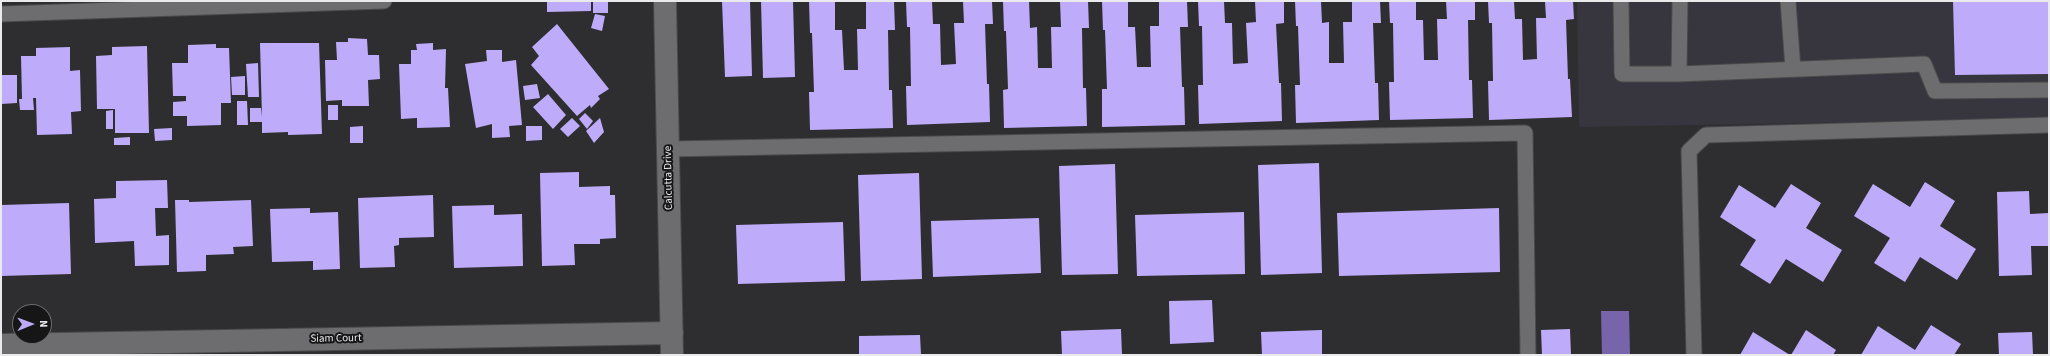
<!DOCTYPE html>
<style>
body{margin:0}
#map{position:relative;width:2050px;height:356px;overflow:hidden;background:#2e2e30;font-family:"Source Sans 3",sans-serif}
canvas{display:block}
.frame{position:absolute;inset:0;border:2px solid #eaeaec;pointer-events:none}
.north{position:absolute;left:12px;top:304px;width:40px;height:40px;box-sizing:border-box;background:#161617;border:1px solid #6b6b6c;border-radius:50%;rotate:89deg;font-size:11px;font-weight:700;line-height:16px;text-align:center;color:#eaeaec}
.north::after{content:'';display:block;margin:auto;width:14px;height:18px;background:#bcaaf6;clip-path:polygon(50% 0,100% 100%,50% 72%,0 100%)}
</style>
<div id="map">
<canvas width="2050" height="356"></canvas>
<div class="frame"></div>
<div class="north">N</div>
</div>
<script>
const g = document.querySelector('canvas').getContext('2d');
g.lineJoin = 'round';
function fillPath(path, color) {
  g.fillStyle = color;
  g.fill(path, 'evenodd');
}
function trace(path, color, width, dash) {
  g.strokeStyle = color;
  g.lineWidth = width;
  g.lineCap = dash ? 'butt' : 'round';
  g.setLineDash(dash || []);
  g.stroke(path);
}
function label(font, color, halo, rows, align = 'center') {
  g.font = font + ' "Source Sans 3",sans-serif';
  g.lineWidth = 4;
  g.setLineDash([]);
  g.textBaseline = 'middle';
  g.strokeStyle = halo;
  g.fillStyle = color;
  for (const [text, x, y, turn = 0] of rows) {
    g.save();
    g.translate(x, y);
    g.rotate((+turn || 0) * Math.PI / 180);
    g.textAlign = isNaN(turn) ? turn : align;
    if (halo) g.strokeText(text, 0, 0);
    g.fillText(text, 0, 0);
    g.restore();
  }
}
const built = new Path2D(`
 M1577,1H2049V119L1579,127Z`);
const water = new Path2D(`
 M1601,311H1629L1630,355H1602Z`);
const building = new Path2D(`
 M547,1H591V11L547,12Z
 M593,1H608V13H593Z
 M722,1H750L752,76L725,77Z
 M761,1H793L795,77L763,78Z
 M809,1H835V30H842L844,70H858L857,29H866V1H894L895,30H888L889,90H892L893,128L810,130L809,92H814L812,33H810Z
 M906,1H932L933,24H940L941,65L956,64L954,23H964L963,1H992L993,24H985L987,84H989L990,122L907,125L906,86H911L910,27H907Z
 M1003,1H1029L1030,28L1037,27L1038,68H1052L1051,27H1061L1060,1H1088L1089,28H1082L1083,88H1086L1087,126L1004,128L1003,90L1008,89L1006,31H1004Z
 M1102,1H1128V27H1135L1137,67H1151L1150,26H1159V1H1187L1188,27H1180L1182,87H1184L1185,125L1102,127V89H1107L1105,30H1103Z
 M1198,1H1224L1225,23H1232L1233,64L1248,63L1246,23L1256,22L1255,1H1284V23L1276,24L1279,83H1281L1282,121L1199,124L1198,85H1203L1202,26H1199Z
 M1295,1H1321L1322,23L1329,22V63H1344L1343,22H1352V1H1380L1381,23H1373L1375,83H1378L1379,120L1296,123L1295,85H1300L1298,26H1296Z
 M1389,1H1416V20H1423L1424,60H1438L1437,19H1447L1446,1H1475V20H1468L1469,80H1472L1473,118L1390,120L1389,82H1394L1393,23H1390Z
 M1488,1H1514L1515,19H1522L1523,60L1537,59L1536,18H1546L1545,1H1573L1574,19L1566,20L1568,79H1570L1572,117L1489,120L1488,81H1493L1492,23H1489Z
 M1953,1H2049V74L1955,75Z
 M595,14L605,16L602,31L591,28Z
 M557,24L609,89L598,96L600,99L591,108L590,105L577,116L531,65L539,56L532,47Z
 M348,38L367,39L368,55H379L380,79L368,80L369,106H342V100L326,101L325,60H337L336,42H348Z
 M260,43H319L322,134L288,135V132L262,133V122H250V108H261L262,117Z
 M433,43V50L446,49L445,88H448L450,127L417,128V118L401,119L399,64H411V50H417L416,44Z
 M216,44V48H229L231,103H221V125L187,126V116H173V102L186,101V96H173L172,63H188V45Z
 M147,46L149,133H115V109H97L96,56L112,55V47Z
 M70,47V71L80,70L81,111L71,112L72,134L37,135L36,98H33L34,110H20L19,99H22L21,56H36V48Z
 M486,50H502V62L516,60L522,125L509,126L510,137L492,138V124L476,128L465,64L487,61Z
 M258,63L259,97H248L246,64Z
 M1,75H17V103L1,104Z
 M245,76V95H232L231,77Z
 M537,84L540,98L525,100L523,86Z
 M548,94L566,115L553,129L533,107Z
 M237,101H247L248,125H237Z
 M328,105H338V120H328Z
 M113,110V129H106V111Z
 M585,113L593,121L587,129L579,119Z
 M572,118L580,126L568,137L560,129Z
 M600,118L604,132L594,143L586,131Z
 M363,126V143H350V127Z
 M526,126H542V140L526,141Z
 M172,128V140L155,141L154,129Z
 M130,137V145H114V138Z
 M1319,163L1322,273L1261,275L1258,165Z
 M1115,164L1118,274L1062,275L1059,166Z
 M579,172V187L610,186V195H615L616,238L600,239V244H574L575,265L542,266L540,173Z
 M919,173L922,279L861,281L858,175Z
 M167,180L168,208H155L156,236L169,235V265L135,266L134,241L95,243L94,199L116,198V181Z
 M1925,182L1955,201L1940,226L1976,249L1957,280L1920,257L1905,282L1874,263L1890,238L1854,216L1873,184L1910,207Z
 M1791,184L1821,203L1806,228L1842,250L1823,282L1786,259L1770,284L1740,265L1756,240L1720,217L1739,185L1775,208Z
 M2029,191L2030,214L2049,213V246H2031L2032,275L1999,276L1997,192Z
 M433,195L434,237L399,238V245L394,246L395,267L360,268L358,198Z
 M175,200H189V202L251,200L253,246L233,247L234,254L206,255V271L177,272Z
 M69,203L71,274L1,276V205Z
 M494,205V215L522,214L523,266L454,268L452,206Z
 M310,208V213L338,212L340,269L313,270V261L272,262L270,209Z
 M1499,208L1500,272L1339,276L1337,213Z
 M1244,212L1245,274L1137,276L1135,215Z
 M1039,218L1041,273L933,277L931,221Z
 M843,222L845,281L738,284L736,225Z
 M1212,300L1214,342L1170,344L1169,301Z
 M1931,325L1961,344L1954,355H1861L1878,326L1915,350Z
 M1121,329L1122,355H1062L1061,331Z
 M1570,329L1571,355H1542L1541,330Z
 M1322,330V355H1262L1261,332Z
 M1806,330L1836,350L1833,355H1791Z
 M1753,332L1790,355H1740Z
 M2032,332L2033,355H1999L1998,333Z
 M920,335L921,355H859V336Z`);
const lane = new Path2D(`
 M1621,1L1622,74H1679
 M1680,1L1679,74L1924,64L1935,91L2049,90
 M1788,1L1793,69
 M1,14L384,1
 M668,149L1525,133L1528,355
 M1694,355L1689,151L1706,135L2049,125`);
const street = new Path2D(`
 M665,1L672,355
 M1,345L672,333`);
const streetNames = [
 ["Calcutta Drive",669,178,-91],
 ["Siam Court",336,339,-1]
];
fillPath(built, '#37353d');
fillPath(water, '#7764ab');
fillPath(building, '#beacfa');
trace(lane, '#4a494b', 17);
trace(street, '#4a494b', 24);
trace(lane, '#6d6c6f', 15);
trace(street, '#6d6c6f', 22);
label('11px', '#eaeaec', '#161617', streetNames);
</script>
